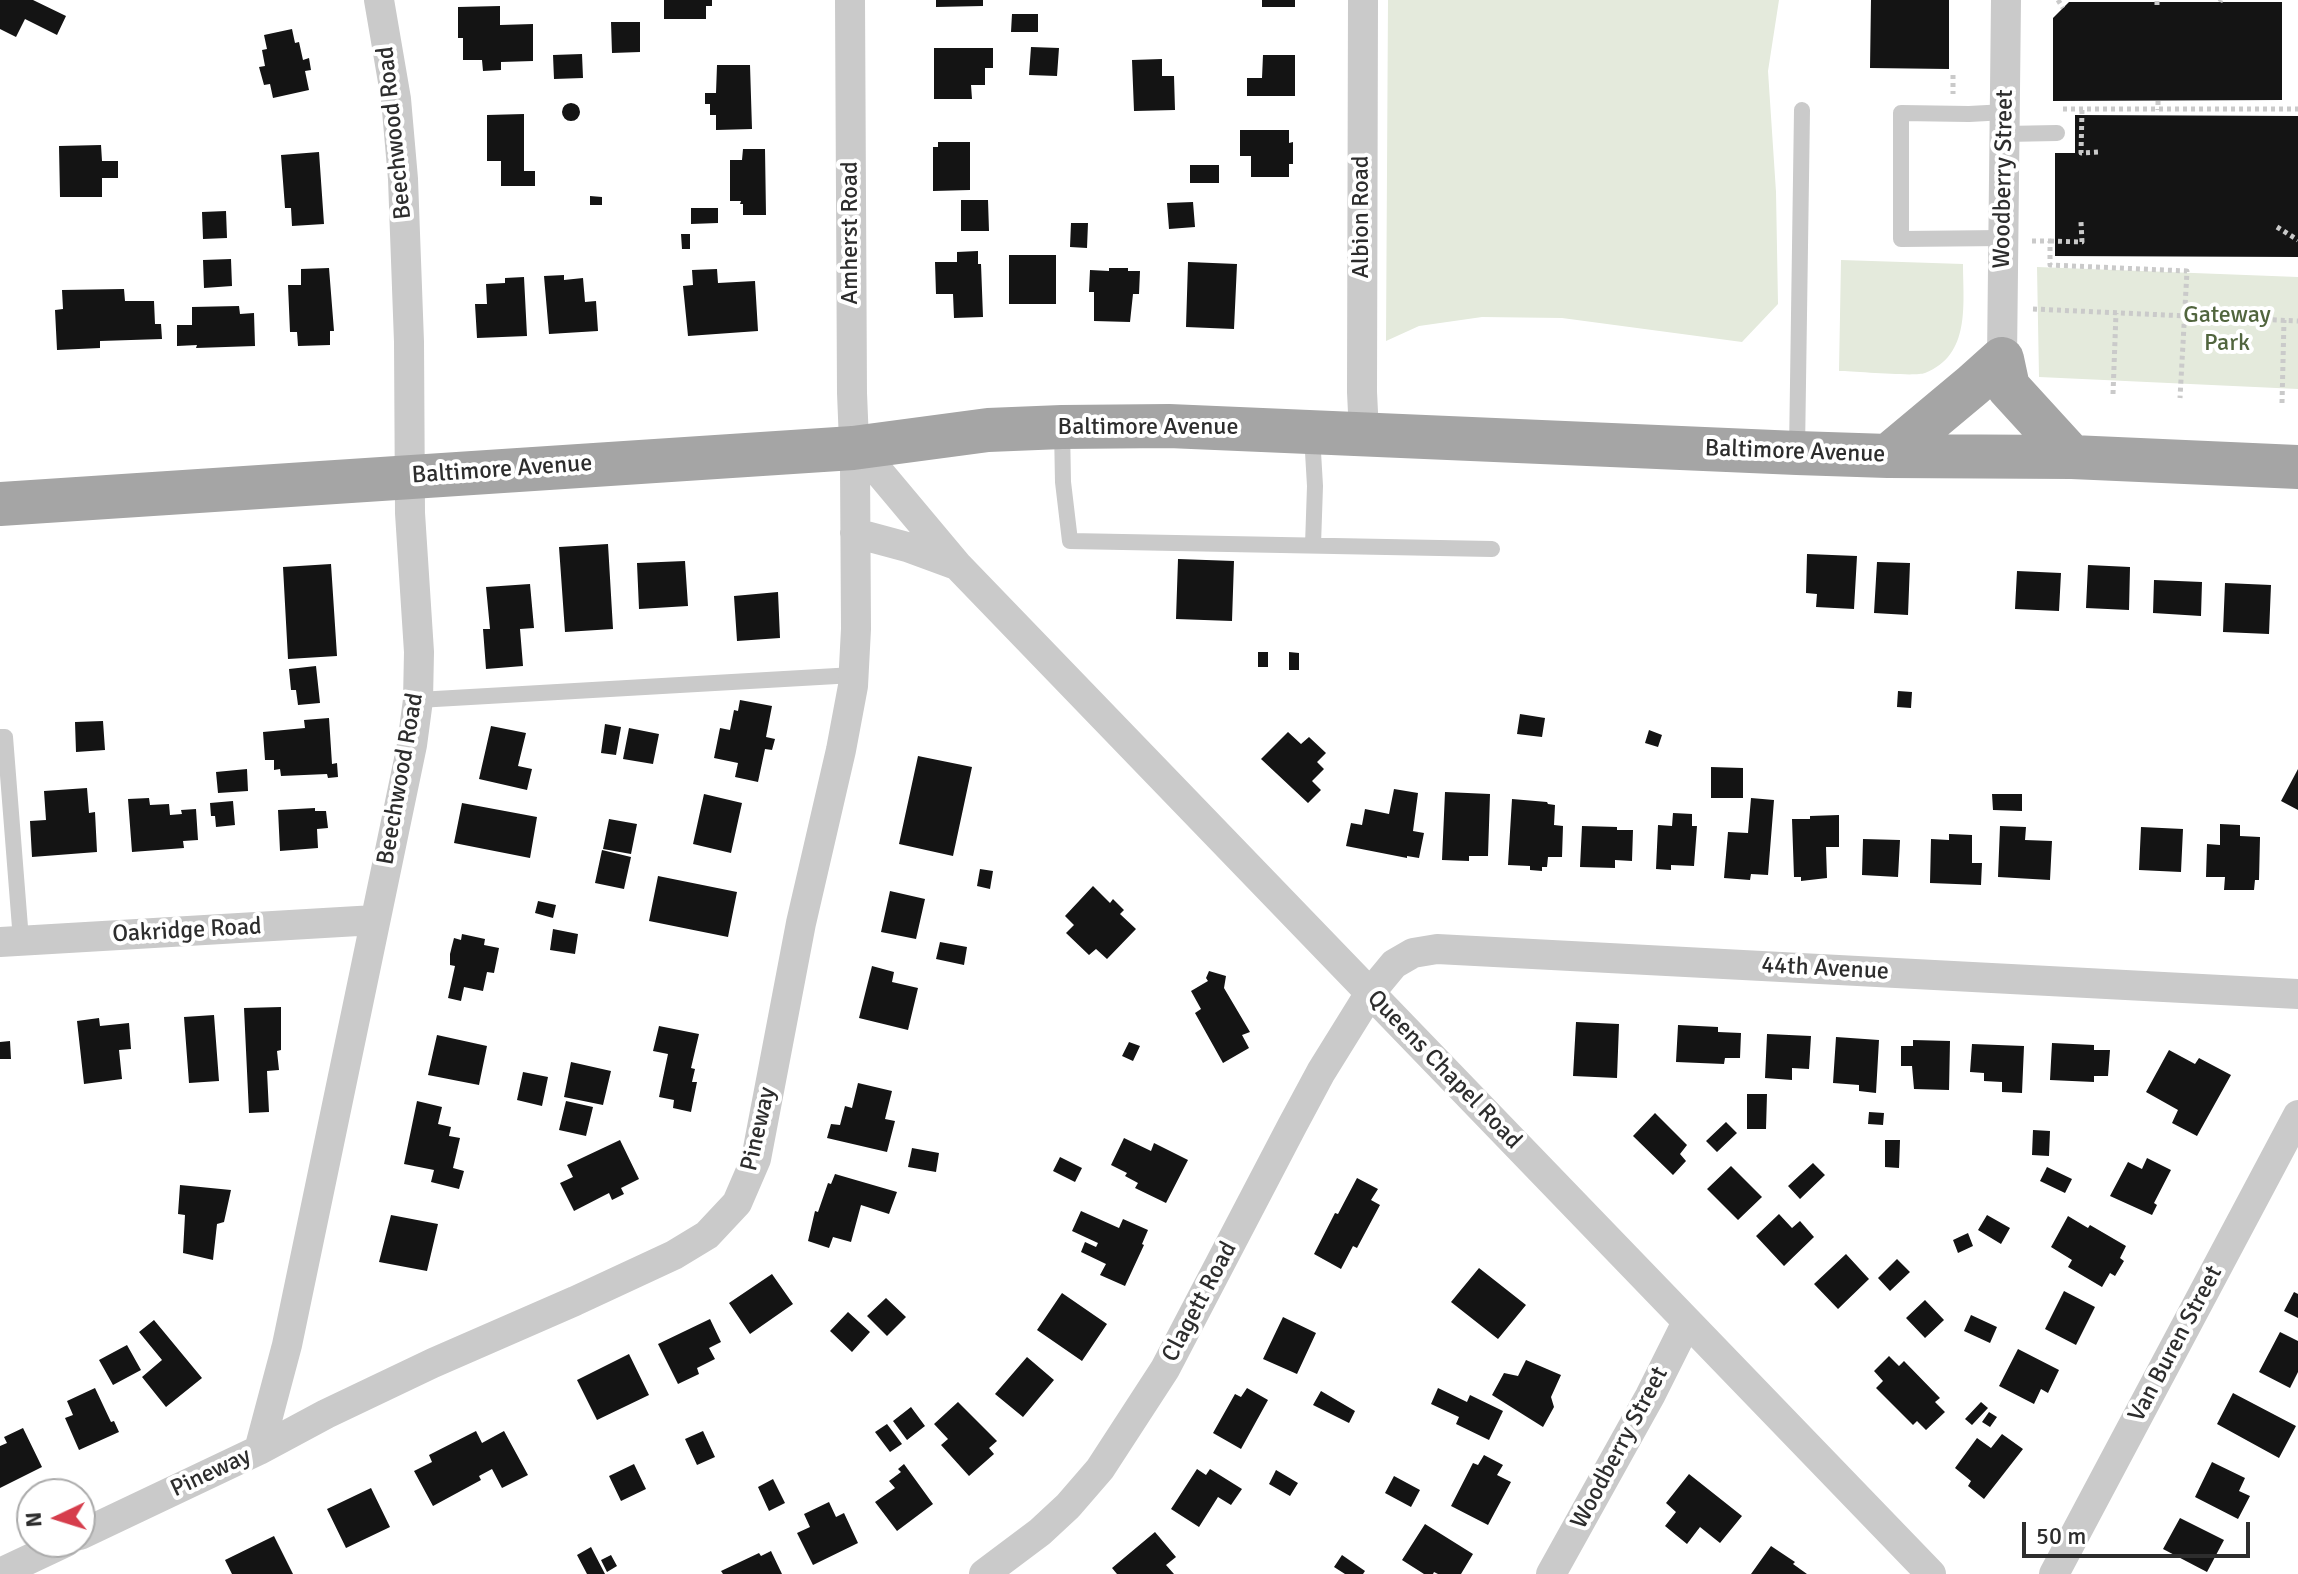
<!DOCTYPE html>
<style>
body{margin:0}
#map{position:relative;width:2298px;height:1574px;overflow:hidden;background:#fff;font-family:Signika,sans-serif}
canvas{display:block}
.north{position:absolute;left:16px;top:1478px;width:80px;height:80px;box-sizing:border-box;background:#fff;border:2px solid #ababab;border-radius:50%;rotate:266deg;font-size:22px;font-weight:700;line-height:32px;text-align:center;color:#2d2d2d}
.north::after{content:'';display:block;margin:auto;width:28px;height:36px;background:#d63d4c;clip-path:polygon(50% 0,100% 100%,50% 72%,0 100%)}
.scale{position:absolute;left:2022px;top:1522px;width:228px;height:36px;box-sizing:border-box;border:4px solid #2d2d2d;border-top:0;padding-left:10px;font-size:24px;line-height:28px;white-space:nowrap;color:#2d2d2d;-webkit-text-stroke:6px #fff;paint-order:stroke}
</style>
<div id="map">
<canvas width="2298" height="1574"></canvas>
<div class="north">N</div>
<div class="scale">50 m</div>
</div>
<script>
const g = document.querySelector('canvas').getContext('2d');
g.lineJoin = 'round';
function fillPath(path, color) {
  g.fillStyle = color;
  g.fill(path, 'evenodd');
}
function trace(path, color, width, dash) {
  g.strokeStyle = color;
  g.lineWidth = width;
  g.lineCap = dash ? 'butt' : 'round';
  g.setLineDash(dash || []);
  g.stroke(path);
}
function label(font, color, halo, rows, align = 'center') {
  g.font = font + ' Signika,sans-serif';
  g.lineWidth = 8;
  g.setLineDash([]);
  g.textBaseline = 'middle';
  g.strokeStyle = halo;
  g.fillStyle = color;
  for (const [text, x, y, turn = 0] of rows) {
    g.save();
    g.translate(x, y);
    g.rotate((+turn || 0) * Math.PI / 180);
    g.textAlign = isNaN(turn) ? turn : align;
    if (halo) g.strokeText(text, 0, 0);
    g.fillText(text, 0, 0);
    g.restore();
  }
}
const green = new Path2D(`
 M1388,0H1779L1768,71L1776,192L1778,304L1742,342L1562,318L1482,317L1419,326L1386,341Z
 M1841,260L1963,264C1963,304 1971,355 1925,373C1915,377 1854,371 1839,371Z
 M2037,267L2298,277V389L2039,377Z`);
const building = new Path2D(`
 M0,0H33L66,16L57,35L25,19L16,37L0,29Z
 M664,0H712V6H706V19H664Z
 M936,0H983V6L936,7Z
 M1262,0H1295V7H1262Z
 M1871,0H1949V69L1870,68Z
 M2069,2H2282V100L2053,101V18Z
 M500,6V25L533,24V61L501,62V70L483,71L482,60H463V38H458V7Z
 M1012,14H1038V32H1011Z
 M611,22H640V52L612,53Z
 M292,29L295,43L299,42L303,60L309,58L311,70L305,71L309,90L273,98L270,84L264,85L259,67L265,66L262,50L267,49L264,35Z
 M1031,47L1059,48L1057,76L1029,75Z
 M934,48H993V68H985V85H971L972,99H934Z
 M582,54L583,78L554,79L553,55Z
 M1263,55H1295V96H1247V78H1262Z
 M1162,59V76H1174L1175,110L1134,111L1132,60Z
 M717,65H750L752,129L716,130V115H710V104H705V93H716Z
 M562 112a9 9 0 1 1 18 0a9 9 0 1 1-18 0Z
 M524,114V171H535V186H501V161H487V115Z
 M2075,115L2298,116V257L2055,256V153H2075Z
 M1240,130H1289V143L1293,142V164H1289V177H1251V156H1240Z
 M938,142H970V190L933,191V147H938Z
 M101,145L102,161H118V178H102V197H60L59,146Z
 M743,149H765L766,215H743V204H740L741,201H730V160H742Z
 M319,152L324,224L292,226L291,208H285L281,155Z
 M1190,165H1219V183H1190Z
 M590,196L602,197V205H590Z
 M961,200H988L989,231H961Z
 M1193,202L1195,227L1169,229L1167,203Z
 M691,208H718V223L691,224Z
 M226,211L227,238L203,239L202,212Z
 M1071,223H1088L1087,248L1070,247Z
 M681,234H690V249H682Z
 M978,251V264H981L983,317L954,318L953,294H936L935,262H957V252Z
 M1009,255H1056V304H1009Z
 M231,259L232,286L204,288L203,260Z
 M1188,262L1237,264L1234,329L1186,327Z
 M329,268L334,331H330V345L298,346L297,332H290L288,285H301V269Z
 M1109,268H1128V271H1140L1139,294H1133L1130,322L1094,321V292H1089L1090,270L1109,271Z
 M717,269L718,283L755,281L758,331L688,336L683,286L693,285L692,270Z
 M564,275V280L583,278L585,302L596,301L598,331L549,334L544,276Z
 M524,277L527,336L477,338L475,304H487L486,284L505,283V278Z
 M124,289L125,301H154L155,324H161L162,339L100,341V348L57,350L55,310L63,309L62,290Z
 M239,306L240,314L254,313L255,346L196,348L197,345L177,346V325H192V307Z
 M608,544L613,629L565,632L559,547Z
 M1807,554L1857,556L1854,609L1816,607L1817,594L1806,593Z
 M1178,559L1234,561L1232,621L1176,619Z
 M685,561L688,606L639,609L637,563Z
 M1877,562L1910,563L1908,615L1874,613Z
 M331,564L337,656L288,659L283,567Z
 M2088,565L2130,567L2129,610L2086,608Z
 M2017,571L2061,573L2059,611L2015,609Z
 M2154,580L2202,582L2201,616L2153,613Z
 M2225,583L2271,585L2269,634L2223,632Z
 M530,584L534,628L520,629L523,666L486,669L483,629H490L486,587Z
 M778,592L780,638L737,641L734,596Z
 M1258,652H1268V667H1258Z
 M1289,652L1299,653V670H1289Z
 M316,666L320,703L298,705L296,690H291L289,669Z
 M1898,691L1912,692L1911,708L1897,707Z
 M740,700L772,706L766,737L775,739L772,750L765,749L758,782L735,777L738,763L714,758L720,728L730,730L734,710L738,711Z
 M1520,714L1545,718L1542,737L1517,734Z
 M329,718L332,764L337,763L338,777L328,778L327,774L281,776L280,769L274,770V760H265L263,732L305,728L304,720Z
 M103,721L105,750L76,752L75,722Z
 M605,724L621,727L616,755L601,753Z
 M491,726L526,733L518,766L532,769L527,790L479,779Z
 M629,728L659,734L653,764L623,759Z
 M1649,730L1662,735L1658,747L1645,743Z
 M1288,732L1301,744L1309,737L1326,753L1317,762L1324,769L1312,781L1321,790L1308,803L1261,759Z
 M918,756L972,767L953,856L899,844Z
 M1711,767L1743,768V798H1711Z
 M247,769L248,791L218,793L216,772Z
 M2298,769V810L2281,801Z
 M87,788L89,813L95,812L97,852L32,857L30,821L46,820L44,791Z
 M1394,789L1418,793L1413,831L1424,833L1419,858L1407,856V858L1346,846L1351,823L1362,825L1365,809L1389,814Z
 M1445,792L1490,794L1488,856H1469V861L1442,860Z
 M704,794L742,803L731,853L693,844Z
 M1992,794H2022V811L1993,810Z
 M149,798L150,805L169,804L170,815L182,814L181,810L196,809L198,840L183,841L184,848L132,852L128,799Z
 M1751,798L1774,800L1768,875L1751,874L1750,880L1724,878L1728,832L1748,833Z
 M1512,799L1547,802L1548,804L1555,805L1554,825L1563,826L1562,857H1548L1547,867H1542V871L1530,870V866L1508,865Z
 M233,801L235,825L216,827L215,816H211L210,803Z
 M462,803L537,817L530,858L454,843Z
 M315,808V811H326L328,828L317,829L318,848L280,851L278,810Z
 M1673,813L1692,814V826H1697L1694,866L1671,865V870L1656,869L1658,825L1672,826Z
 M1839,815V847H1826L1827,878L1801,881V877H1794L1792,819H1810V816Z
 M609,819L637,824L631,854L603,849Z
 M2220,824L2240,825V836L2260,837L2259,880H2255L2254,890H2224L2225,877H2206L2207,844L2220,845Z
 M1582,826L1617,827V830H1633L1632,861L1615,860V868L1580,867Z
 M2000,826L2026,827L2025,840L2052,841L2050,880L1998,877Z
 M2141,827L2183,829L2181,872L2139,870Z
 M1949,834L1972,835V863H1982L1981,885L1930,883L1931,839L1949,840Z
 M1863,839L1900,840L1898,877L1862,875Z
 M602,850L631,857L624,889L595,883Z
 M980,869L993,871L990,889L977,886Z
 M658,876L737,892L728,937L649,921Z
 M1093,886L1110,903L1113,899L1124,910L1120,914L1136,929L1107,959L1096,949L1089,955L1066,933L1074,925L1065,916Z
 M890,891L925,899L916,939L881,932Z
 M538,901L556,905L553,918L535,913Z
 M553,929L578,934L575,954L550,950Z
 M462,934L485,939L484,945L499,948L494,973L487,972L483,991L464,987L461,1001L448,998L455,966L450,965V954L454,938L461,940Z
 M940,942L967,947L964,965L936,959Z
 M872,966L894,972L892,982L918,988L908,1030L859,1018Z
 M1209,971L1226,976L1224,988L1250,1032L1242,1035L1249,1048L1223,1063L1195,1013L1201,1009L1191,991L1208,981L1206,978Z
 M281,1007V1050L277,1051L279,1070L267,1071L269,1112L249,1113L244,1008Z
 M214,1015L219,1081L189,1083L184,1017Z
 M99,1018L100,1026L129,1023L131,1049L119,1050L122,1079L84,1084L77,1021Z
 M1576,1022L1619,1024L1617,1078L1573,1076Z
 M1678,1025L1718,1027V1032L1741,1033L1740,1058H1725L1724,1064L1676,1062Z
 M659,1026L699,1034L691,1068L695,1069L692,1082H697L691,1112L673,1108L674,1100L659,1097L668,1054L653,1051Z
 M1767,1034L1811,1036L1809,1069L1792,1068V1080L1765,1078Z
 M437,1035L487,1046L479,1085L428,1075Z
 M1836,1037L1879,1040L1876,1093L1859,1091V1085L1833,1083Z
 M1913,1040L1950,1041L1949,1090L1914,1089L1912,1066H1901V1046H1913Z
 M10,1041L11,1059H0V1042Z
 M1129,1042L1140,1046L1133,1061L1122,1056Z
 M2052,1043L2094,1045V1050H2110L2108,1076H2094V1082L2050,1080Z
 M1972,1044L2024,1046L2022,1093L2002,1092V1082L1984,1081V1073L1970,1072Z
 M2169,1050L2195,1064L2199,1058L2231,1075L2197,1136L2172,1123L2178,1110L2146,1092Z
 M571,1062L611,1071L603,1105L564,1097Z
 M523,1072L548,1077L542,1106L517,1100Z
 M858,1083L892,1091L885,1119L895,1121L887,1152L827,1138L831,1124L840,1125L845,1106L852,1108Z
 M1747,1094H1767L1766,1129H1747Z
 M417,1101L442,1107L438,1124L451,1127L449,1136L460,1138L453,1168L464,1171L459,1189L431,1182L434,1170L404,1164Z
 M566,1101L593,1107L586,1136L559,1130Z
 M1869,1112L1884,1113L1883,1125L1868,1124Z
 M1655,1113L1687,1145L1680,1154L1686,1161L1673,1175L1633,1136Z
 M1726,1122L1737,1133L1717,1152L1706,1141Z
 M2033,1130L2050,1131L2049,1156L2032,1155Z
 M1124,1138L1151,1151L1154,1143L1188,1160L1166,1203L1135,1188L1138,1183L1125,1176L1127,1173L1111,1165Z
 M620,1140L639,1179L621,1188L624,1194L612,1200L609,1193L574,1211L560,1183L573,1177L567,1165Z
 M1885,1140H1900L1899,1168L1885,1167Z
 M912,1148L939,1153L936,1172L908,1167Z
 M1060,1157L1082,1168L1075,1182L1053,1171Z
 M2147,1158L2171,1170L2154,1203L2157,1205L2152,1215L2110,1196L2128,1162L2142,1169Z
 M1813,1163L1825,1175L1800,1199L1788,1186Z
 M1731,1166L1762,1197L1738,1220L1707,1189Z
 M2047,1167L2072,1179L2065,1193L2040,1181Z
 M835,1174L897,1192L889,1214L861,1205L851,1242L833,1237L829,1248L808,1241L815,1211L818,1212L828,1183L831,1184Z
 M1357,1178L1378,1189L1371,1200L1380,1205L1357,1248L1353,1246L1341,1269L1314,1254L1335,1213L1338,1214Z
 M180,1185L231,1190L224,1222L217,1224L213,1260L183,1253L185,1215L178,1214Z
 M1081,1211L1119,1228L1123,1219L1148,1230L1142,1244L1144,1245L1125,1286L1100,1275L1106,1264L1081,1252L1085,1242L1096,1247L1098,1243L1072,1231Z
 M1779,1214L1792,1228L1800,1221L1814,1237L1784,1266L1756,1236Z
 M391,1215L438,1224L427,1271L379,1262Z
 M1987,1215L2010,1228L2001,1244L1978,1230Z
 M2068,1216L2088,1228L2090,1225L2126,1246L2120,1258L2124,1261L2115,1276L2110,1273L2102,1287L2068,1267L2072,1260L2051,1247Z
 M1968,1233L1973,1246L1958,1253L1953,1240Z
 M1846,1254L1869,1279L1838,1309L1814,1284Z
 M1897,1259L1910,1272L1890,1291L1878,1278Z
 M1479,1268L1526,1305L1498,1339L1451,1302Z
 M772,1274L793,1304L750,1334L729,1303Z
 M2064,1291L2095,1307L2076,1345L2045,1329Z
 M2294,1292L2298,1294V1318L2284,1311Z
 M1062,1293L1107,1324L1082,1361L1037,1330Z
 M886,1298L906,1317L887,1336L867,1316Z
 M1925,1300L1944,1320L1925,1338L1906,1318Z
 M848,1312L870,1332L852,1352L830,1331Z
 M1971,1315L1997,1327L1990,1343L1964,1331Z
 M1283,1317L1316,1333L1297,1374L1263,1359Z
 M710,1319L721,1342L709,1348L715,1359L697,1368L699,1374L678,1384L658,1344Z
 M154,1320L202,1378L166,1407L142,1377L162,1360L139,1332Z
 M2280,1332L2298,1341V1372L2290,1388L2259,1372Z
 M127,1345L141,1370L113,1385L99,1360Z
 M2018,1349L2059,1370L2048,1393L2041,1389L2034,1404L1999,1386Z
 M629,1354L649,1395L597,1420L577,1380Z
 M1889,1356L1899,1366L1904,1361L1940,1398L1935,1402L1945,1412L1926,1430L1917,1421L1913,1425L1876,1388L1883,1381L1874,1371Z
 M1027,1357L1054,1380L1023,1417L995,1394Z
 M1526,1360L1561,1375L1551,1397L1554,1407L1543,1427L1492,1395L1504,1373L1518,1376Z
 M95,1388L111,1422L114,1421L119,1432L79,1450L65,1418L73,1415L67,1401Z
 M1247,1388L1268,1400L1241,1449L1213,1433L1235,1394L1241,1397Z
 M1438,1388L1467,1402L1470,1395L1503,1411L1489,1440L1456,1424L1459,1417L1431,1404Z
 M1321,1391L1355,1411L1349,1423L1313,1405Z
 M2233,1393L2296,1426L2279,1458L2217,1424Z
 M958,1402L997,1441L989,1448L994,1454L969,1476L941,1445L948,1439L934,1424Z
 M1981,1402L1988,1408L1972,1425L1965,1419Z
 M911,1407L925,1426L907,1440L893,1421Z
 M1989,1412L1997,1417L1990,1427L1982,1422Z
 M887,1424L902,1444L890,1452L875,1432Z
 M23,1428L42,1467L0,1488V1446L7,1443L4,1437Z
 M476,1431L482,1443L504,1431L528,1475L502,1488L492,1469L479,1476L481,1480L433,1506L414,1471L432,1462L429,1455Z
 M703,1431L715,1457L697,1465L685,1439Z
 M2002,1434L2023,1449L1984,1499L1968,1486L1971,1481L1955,1468L1977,1438L1991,1448Z
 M1484,1455L1503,1465L1497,1475L1511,1482L1488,1525L1451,1506L1473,1463L1478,1465Z
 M2212,1462L2245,1478L2239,1491L2250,1496L2238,1519L2195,1497Z
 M634,1464L646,1489L621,1501L609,1476Z
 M904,1464L933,1504L897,1531L875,1502L895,1488L889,1481L901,1472L898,1469Z
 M1197,1469L1206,1475L1210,1469L1242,1489L1231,1505L1218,1497L1199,1527L1171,1509Z
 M1276,1470L1298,1483L1290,1496L1269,1484Z
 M1689,1474L1742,1516L1720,1543L1700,1527L1687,1544L1665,1526L1676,1512L1666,1503Z
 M1394,1476L1420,1490L1411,1507L1385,1493Z
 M773,1479L785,1503L769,1511L758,1487Z
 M371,1488L390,1527L346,1548L327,1509Z
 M829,1502L836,1517L844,1513L858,1543L813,1565L797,1533L810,1527L804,1514Z
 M2180,1518L2224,1540L2207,1572L2163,1549Z
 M1425,1524L1473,1554L1461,1574H1438L1434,1572L1433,1574H1424L1402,1560Z
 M1155,1532L1176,1557L1166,1565L1174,1574H1117L1112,1568Z
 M274,1536L293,1574H232L225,1560Z
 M1771,1546L1795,1562L1793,1564L1807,1574H1751Z
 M591,1547L605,1574H587L577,1555Z
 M771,1551L782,1574H723L721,1571L759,1553L761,1556Z
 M611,1555L617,1566L607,1572L601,1560Z
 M1342,1555L1365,1571L1363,1574H1345L1334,1567Z`);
const path = new Path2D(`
 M2058,0L2063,8
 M2220,2L2221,0
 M2157,5V0
 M1953,75V94
 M2158,101V110
 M2063,109H2298
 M2082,110L2081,153L2099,152
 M2277,227L2298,240
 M2032,241H2050V265L2187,271L2180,398
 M2050,241L2082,242L2081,222
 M2033,309L2298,321
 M2113,394L2116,313
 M2282,403L2284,320`);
const lane = new Path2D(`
 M2005,134L2057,133
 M2003,238L1901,239V113L1969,114L2006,112
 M1062,429L1063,482L1070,541L1492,549
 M1312,435L1315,486L1313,545
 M1797,451L1802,110
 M418,700L854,675
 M0,737H5L21,940`);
const street = new Path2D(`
 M1363,0L1362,392L1364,433
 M2002,359L2006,0
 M853,448L869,460L957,565L1931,1574
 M855,533L907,547L956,565
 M0,942L375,920
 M259,1450L287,1345L412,745L418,700L419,652L410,513L409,342L403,179L396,99L379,0
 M80,1535L259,1450L326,1414L433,1363L575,1301L674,1255L707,1235L737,1203L756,1159L801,923L841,750L853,686L856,629L855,466L852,393L850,0
 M0,1573L66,1542
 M984,1574L1040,1532L1068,1506L1100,1469L1165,1369L1292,1126L1321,1072L1370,993L1394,964L1413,953L1437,949L2298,994
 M1551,1574L1650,1396L1687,1322
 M2054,1574L2298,1115`);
const primary = new Path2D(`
 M1888,456L1973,385L2002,359L2008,387L2072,457
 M0,504L853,448L988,430L1062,427L1169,426L1797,453L1888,456L2072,457L2298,467`);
const streetNames = [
 ["Beechwood Road",395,133,-96],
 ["Woodberry Street",2004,179,-89],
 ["Albion Road",1362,217,-90],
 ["Amherst Road",851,233,-90],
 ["Baltimore Avenue",1148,428],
 ["Baltimore Avenue",1795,452,2],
 ["Baltimore Avenue",502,470,-4],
 ["Beechwood Road",401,779,-80],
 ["Oakridge Road",187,931,-3],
 ["44th Avenue",1825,969,3],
 ["Queens Chapel Road",1444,1070,46],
 ["Pineway",759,1129,-77],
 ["Clagett Road",1200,1302,-62],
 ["Van Buren Street",2176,1344,-62],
 ["Woodberry Street",1620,1448,-62],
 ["Pineway",211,1473,-25]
];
const parkNames = [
 ["Gateway",2227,316],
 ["Park",2227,344]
];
fillPath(green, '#e4eadc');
fillPath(building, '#141414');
trace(path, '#cacaca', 5, [4, 4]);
trace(lane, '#cacaca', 16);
trace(street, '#cacaca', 30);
trace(primary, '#a5a5a5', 44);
label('24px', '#2d2d2d', '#fff', streetNames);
label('24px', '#51653e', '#fff', parkNames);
</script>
